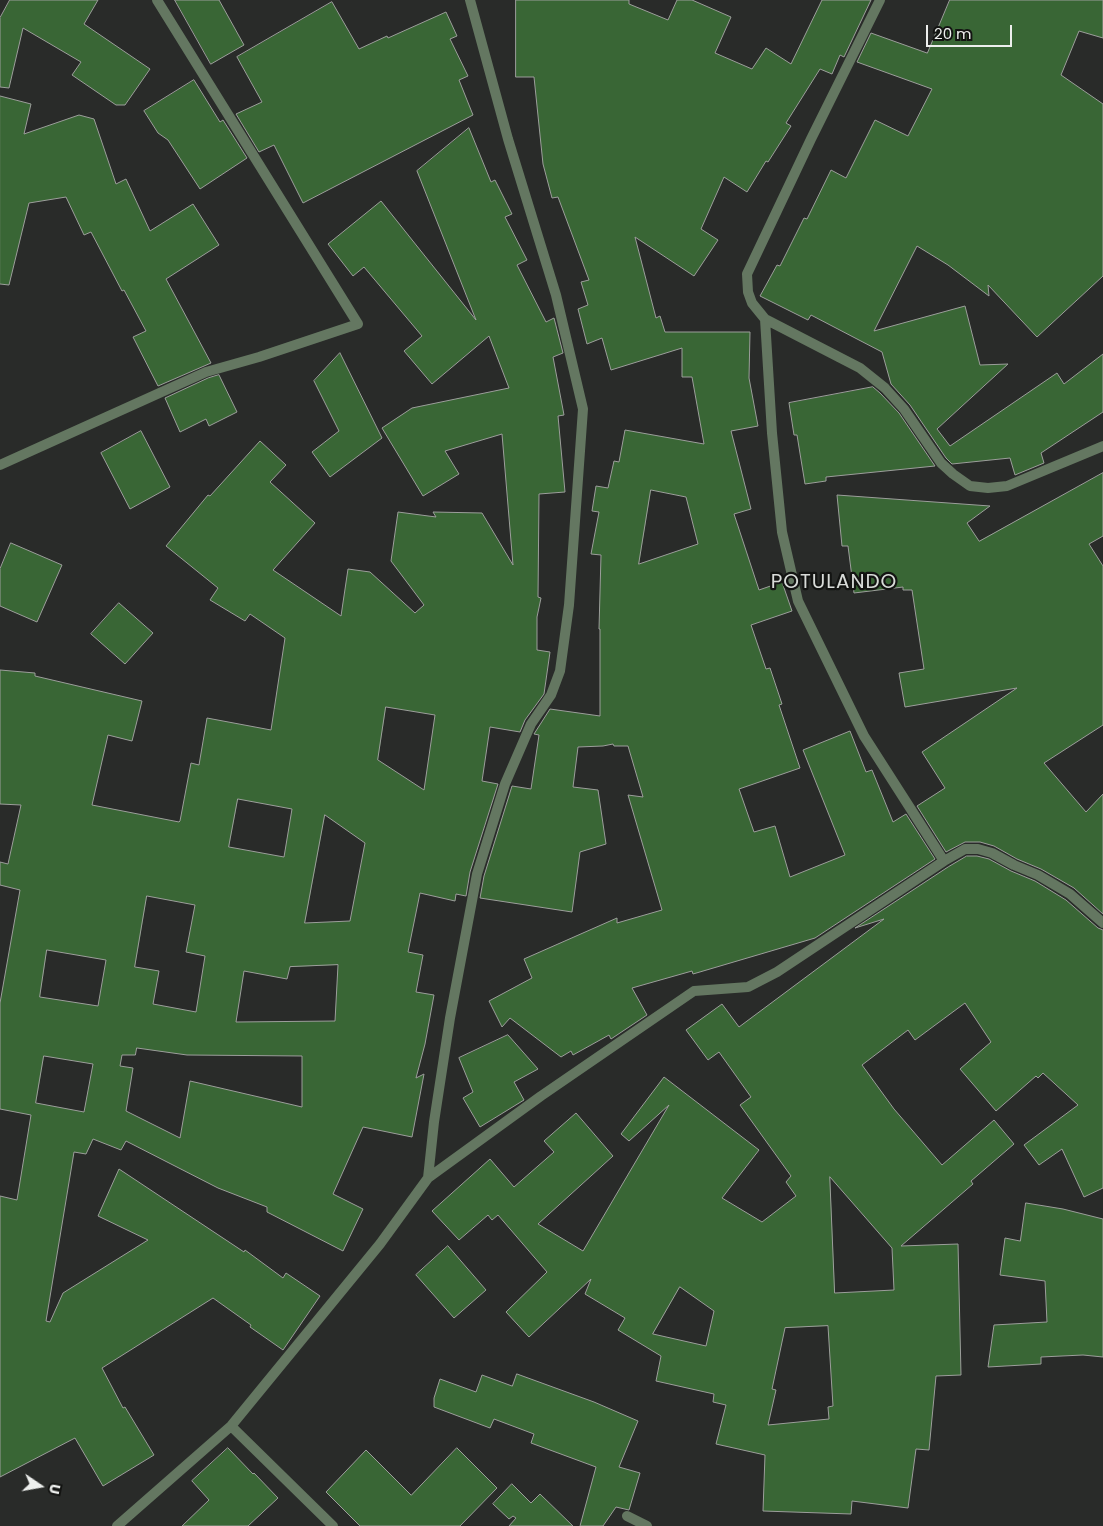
<!DOCTYPE html>
<style>
body{margin:0}
#map{position:relative;width:1103px;height:1526px;overflow:hidden;background:#292b29;font-family:Poppins,sans-serif}
canvas{display:block}
.north{position:absolute;left:15px;top:1461px;width:50px;height:50px;-webkit-text-stroke:4px #131412;paint-order:stroke;rotate:102deg;font-size:14px;font-weight:700;line-height:20px;text-align:center;color:#edefed}
.north::after{content:'';display:block;margin:auto;width:18px;height:22px;background:#edefed;clip-path:polygon(50% 0,100% 100%,50% 72%,0 100%)}
.scale{position:absolute;left:926px;top:25px;width:86px;height:22px;box-sizing:border-box;border:2px solid #edefed;border-top:0;padding-left:6px;font-size:15px;line-height:18px;white-space:nowrap;color:#edefed;-webkit-text-stroke:4px #131412;paint-order:stroke}
</style>
<div id="map">
<canvas width="1103" height="1526"></canvas>
<div class="north">U</div>
<div class="scale">20 m</div>
</div>
<script>
const g = document.querySelector('canvas').getContext('2d');
g.lineJoin = 'round';
function fillPath(path, color) {
  g.fillStyle = color;
  g.fill(path, 'evenodd');
}
function trace(path, color, width, dash) {
  g.strokeStyle = color;
  g.lineWidth = width;
  g.lineCap = dash ? 'butt' : 'round';
  g.setLineDash(dash || []);
  g.stroke(path);
}
function label(font, color, halo, rows, align = 'center') {
  g.font = font + ' Poppins,sans-serif';
  g.lineWidth = 4.5;
  g.setLineDash([]);
  g.textBaseline = 'middle';
  g.strokeStyle = halo;
  g.fillStyle = color;
  for (const [text, x, y, turn = 0] of rows) {
    g.save();
    g.translate(x, y);
    g.rotate((+turn || 0) * Math.PI / 180);
    g.textAlign = isNaN(turn) ? turn : align;
    if (halo) g.strokeText(text, 0, 0);
    g.fillText(text, 0, 0);
    g.restore();
  }
}
const building = new Path2D(`
 M10,0H98L84,24L150,69L125,105H116L72,75L81,62L23,28L9,88L0,87V18Z
 M175,0H219L244,45L211,64Z
 M516,0H629V4L668,20L677,0H692L731,17L715,53L752,69L766,48L791,64L822,0H871L844,57L840,55L832,74L820,69L786,123L791,126L768,162L766,161L747,192L724,177L701,229L718,240L694,276L635,237L656,318L660,316L665,332H750L749,378L758,426L731,431L751,509L734,514L759,590L782,582L792,611L751,625L766,669L770,668L782,704L779,705L800,768L739,789L754,832L775,826L790,877L845,855L803,750L850,731L866,772L872,770L893,822L906,814L935,859L815,938L693,974L692,971L632,988L647,1015L611,1039L609,1035L573,1055L571,1051L561,1057L510,1018L502,1027L489,1001L532,978L524,959L617,918V923L662,910L628,795L643,797L628,746H614L613,744L603,746L578,747L573,787L598,790L606,844L580,852L572,912L480,898L484,876L512,786L531,789L539,735L534,734L550,709L600,716V629H599L601,555L591,554L599,512L592,511L596,486L608,488L614,461L619,462L625,430L704,444L692,377H682V348L611,370L602,338L587,344L578,309L588,305L581,282L589,280L558,197L552,198L543,164L534,77H516ZM651,490L686,497L698,544L639,564Z
 M950,0H1103V38L1079,31L1061,75L1103,104V276L1037,337L988,285L989,296L948,265L917,246L874,331L965,306L980,365L1008,364L937,429L950,446L1057,373L1064,384L1103,354V412L1041,453L1044,463L1015,475L1010,458L952,464L946,458L910,405L891,384L882,352L811,315L808,320L760,296L777,265L780,266L804,218L807,219L831,170L846,178L875,120L908,136L932,89L857,62L871,33L927,53Z
 M332,2L359,49L387,36L388,38L446,12L457,36L450,39L468,76L459,80L473,115L303,203L274,145L259,152L236,114L262,102L237,57Z
 M194,80L220,122L223,120L247,158L200,189L168,140L158,133L144,111Z
 M0,96L31,104L24,134L79,115L94,119L116,184L126,179L150,231L193,204L219,245L166,279L211,363L158,386L133,337L146,331L124,290L122,291L91,232L84,235L66,197L29,203L9,285L0,284Z
 M469,128L491,182L495,180L512,214L505,217L527,260L517,265L546,322L554,318L563,353L553,357L564,415L558,416L565,492L539,494L538,597L541,598L537,617V650L550,652L544,694L525,720L520,732L490,727L482,781L498,784L470,872L466,896L456,894L455,901L420,893L408,952L423,955L416,992L434,995L425,1044L416,1078L424,1074L412,1137L363,1127L333,1194L363,1209L343,1251L267,1212V1207L218,1188L126,1141L121,1150L93,1139L86,1154L74,1152L46,1321L50,1322L63,1293L148,1240L98,1216L119,1169L244,1252L245,1250L283,1278L286,1273L320,1296L283,1350L250,1327L251,1325L213,1298L102,1368L123,1408L125,1407L154,1455L103,1486L75,1438L0,1477V1196L17,1200L31,1115L0,1109V1003L20,890L0,885V862L8,864L21,805L0,804V670L35,673V676L142,701L132,741L108,735L92,805L179,822L180,821L191,763L199,765L207,718L271,730L285,638L250,614L245,621L210,600L218,588L166,546L208,495L210,496L260,441L286,465L270,482L315,523L273,570L341,616L348,569L370,572L415,613L424,605L391,561L398,512L436,517L433,512L482,513L513,565L502,434L445,451L459,474L423,496L382,428L412,408L509,388L489,336L432,384L404,351L422,336L364,267L353,276L328,244L381,201L476,320L417,171ZM386,707L435,715L424,790L378,760ZM238,799L292,809L284,857L229,847ZM325,815L365,843L350,921L305,923ZM147,896L195,905L186,952L205,956L196,1012L153,1004L159,971L135,967ZM47,950L106,960L98,1006L40,997ZM338,965L335,1021L236,1022L244,971L287,979L290,967ZM137,1048L187,1055L302,1056V1107L190,1081L180,1138L126,1111L133,1068L120,1066L122,1055H135ZM44,1056L93,1064L84,1112L36,1103Z
 M340,353L382,438L330,477L312,452L339,431L314,381Z
 M219,375L237,412L209,426L206,419L180,432L165,398L208,378Z
 M873,387L880,393L899,413L935,466L826,477V481L805,484L797,435H794L789,403Z
 M141,431L170,487L130,509L101,453Z
 M1103,473V536L1089,544L1103,566V725L1044,763L1086,812L1103,794V914L1074,888L1041,869L1017,859L994,846L980,842H965L946,852L917,806L945,788L922,752L1017,688L905,707L899,673L924,669L912,590H903V587L854,593L848,546H842L837,495L990,506L967,523L979,541Z
 M11,543L62,565L37,622L0,606V569Z
 M119,603L153,633L125,664L91,634Z
 M967,856H977L989,859L1011,871L1035,881L1066,900L1098,928L1103,930V1188L1084,1197L1062,1149L1039,1165L1024,1145L1078,1105L1043,1073L1038,1078L1036,1076L996,1111L960,1069L991,1042L965,1003L915,1040L908,1030L862,1065L894,1109L942,1165L994,1120L1014,1144L971,1181L973,1184L901,1246L958,1244L961,1375L936,1376L929,1450L916,1449L908,1508L852,1501L851,1514L763,1511L765,1455L716,1444L726,1405L713,1402L714,1394L656,1381L661,1356L618,1330L625,1318L585,1294L591,1279L529,1337L506,1312L547,1272L498,1215L492,1220L488,1215L459,1240L432,1211L490,1159L514,1187L554,1152L544,1141L576,1113L613,1156L538,1224L583,1251L669,1105L629,1141L621,1134L664,1077L759,1150L722,1198L762,1222L796,1196L786,1182L791,1176L740,1105L751,1097L719,1052L708,1060L686,1030L722,1004L739,1027L884,919L855,928L948,867ZM830,1177L892,1248L894,1290L835,1293ZM680,1287L714,1311L706,1346L653,1334ZM828,1326L833,1406L828,1407L829,1419L768,1425L776,1390L772,1389L785,1328Z
 M508,1035L538,1069L514,1082L524,1100L480,1127L463,1098L473,1092L459,1058Z
 M1026,1203L1063,1209L1103,1219V1357L1083,1355L1041,1357V1364L988,1367L994,1325L1047,1322L1045,1281L1000,1275L1005,1238L1020,1241Z
 M448,1246L486,1290L454,1318L416,1275Z
 M517,1374L594,1402L638,1421L619,1467L640,1473L629,1510L616,1507L603,1526H580L596,1467L531,1443L534,1434L494,1419L490,1428L434,1407V1398L440,1379L476,1392L482,1375L512,1386Z
 M228,1448L253,1474L254,1473L278,1498L248,1526H182L209,1500L192,1481Z
 M457,1448L497,1488L460,1526H360L326,1492L366,1450L411,1495Z
 M512,1484L531,1503L540,1494L573,1526H509L516,1518L513,1516L509,1519L493,1504Z`);
const street = new Path2D(`
 M880,0L811,139L747,274L748,292L752,303L765,319L860,368L885,388L904,409L941,463L953,474L970,486L988,488L1007,486L1103,446
 M765,319L772,433L782,532L798,601L864,736L944,861
 M0,465L206,372L259,357L358,324L157,0
 M428,1178L541,1096L694,991L748,987L777,972L944,861L965,849H978L992,853L1014,865L1038,875L1070,894L1103,923
 M231,1426L333,1526
 M627,1516L647,1526
 M117,1526L231,1426L380,1244L428,1178L434,1122L450,1018L477,874L505,784L531,724L551,695L560,671L569,605L583,409L556,295L508,139L470,0`);
const quarterNames = [
 ["POTULANDO",834,583]
];
fillPath(building, '#396635');
trace(building, '#9c9e9b', 1);
trace(street, '#647761', 10);
g.letterSpacing = '1px';
label('20px', '#d8dbd8', '#131412', quarterNames);
g.letterSpacing = '0px';
</script>
